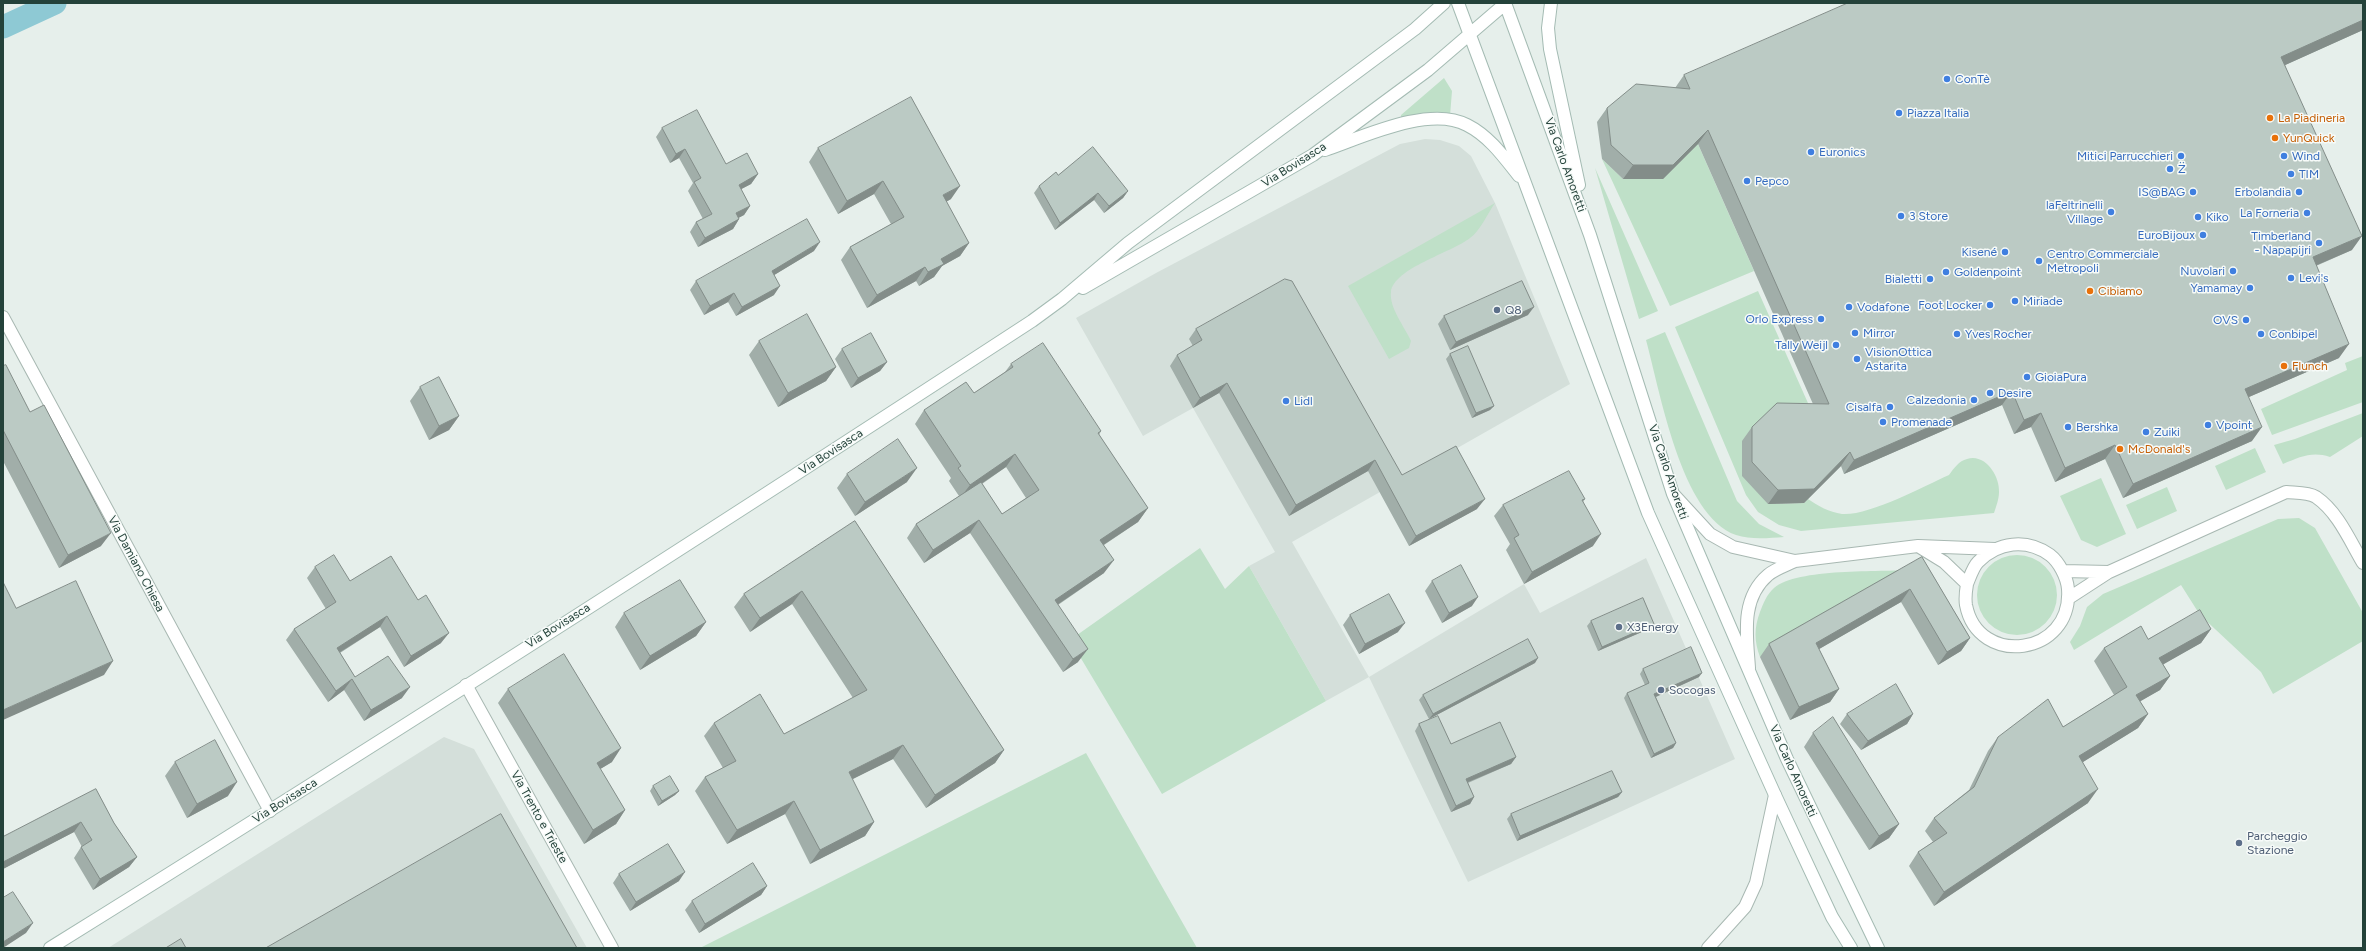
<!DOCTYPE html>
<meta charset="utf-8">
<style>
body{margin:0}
#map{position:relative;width:2366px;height:951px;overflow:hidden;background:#e6efeb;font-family:Figtree,sans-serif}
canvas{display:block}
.frame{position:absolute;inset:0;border:4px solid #24423a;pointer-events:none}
</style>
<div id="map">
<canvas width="2366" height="951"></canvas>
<div class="frame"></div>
</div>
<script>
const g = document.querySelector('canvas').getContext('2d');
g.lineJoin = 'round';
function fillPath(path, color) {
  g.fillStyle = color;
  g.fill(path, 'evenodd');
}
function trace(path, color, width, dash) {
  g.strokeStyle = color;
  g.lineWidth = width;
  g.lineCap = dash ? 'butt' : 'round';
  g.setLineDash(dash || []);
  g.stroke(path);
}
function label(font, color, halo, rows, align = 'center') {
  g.font = font + ' Figtree,sans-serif';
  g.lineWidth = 3;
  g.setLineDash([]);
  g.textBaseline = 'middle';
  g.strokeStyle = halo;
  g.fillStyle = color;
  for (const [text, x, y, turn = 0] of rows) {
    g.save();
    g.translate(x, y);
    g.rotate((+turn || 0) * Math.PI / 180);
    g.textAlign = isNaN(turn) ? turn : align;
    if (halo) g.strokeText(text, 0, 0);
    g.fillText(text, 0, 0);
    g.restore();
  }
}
const built = new Path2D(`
 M1425,139L1440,140L1459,146L1471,156L1495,203L1570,384L1292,542L1369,677L1524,584L1540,613L1646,558L1735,759L1468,882L1369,677L1326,701L1249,566L1275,552L1193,408L1143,436L1076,318L1156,273L1400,144Z
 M444,737L474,749L587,948H108Z`);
const green = new Path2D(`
 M1444,78L1452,91L1450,116L1401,119V115Z
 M1697,142L1754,271L1670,306L1602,159L1623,179Z
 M1595,168L1658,311L1639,319Z
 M1495,203C1488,213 1480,231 1470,238C1451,253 1394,268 1391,292C1389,308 1405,327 1411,341L1409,348L1389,359L1348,286Z
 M1758,291L1816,421L1768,504L1804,503L1808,499C1818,506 1829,512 1842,514C1869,516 1922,487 1949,475C1954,468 1959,461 1967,459C1985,453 2000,476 1999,492C1999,499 1996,507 1994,513L1801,531L1779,525L1758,512L1746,495L1675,327Z
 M1665,332L1737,501L1759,524L1784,537C1769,538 1751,540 1736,535C1681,516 1660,391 1646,340Z
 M2363,356V402L2272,435L2261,409L2347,370L2345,363Z
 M2363,413V436L2330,457C2312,451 2300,457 2283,464L2274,445L2295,439Z
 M2255,448L2266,472L2226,490L2215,466Z
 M2101,478L2126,534L2097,547L2081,540L2060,496Z
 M2167,487L2177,511L2137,529L2126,505Z
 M2299,518L2315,528L2363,613V641L2273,694L2261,672L2200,615L2181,585L2074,650L2070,642L2080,626L2087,607L2103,594L2278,519Z
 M1200,548L1225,589L1249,566L1326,701L1162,794L1070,640Z
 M1977 595a40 40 0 1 1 80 0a40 40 0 1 1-80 0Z
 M1913,570L1760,657C1754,641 1754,628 1760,612C1763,604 1767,594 1774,588C1797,568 1880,572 1913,570Z
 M1086,753L1197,948H700Z`);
const canal = new Path2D(`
 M3,27L55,3`);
const street = new Path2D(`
 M3,317L270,811
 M1675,496L1710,534L1733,547L1795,561L1918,546L1995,549
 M1918,546L1944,562L1967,584C1966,590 1965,599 1966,605C1978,668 2073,656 2068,589C2067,577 2059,562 2050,555C2026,538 1998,542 1978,562C1973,567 1970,577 1967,584
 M2063,571L2109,572
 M2069,598L2109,572L2286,492C2295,493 2308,492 2316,497C2338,512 2350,541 2363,563
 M1749,668C1747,636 1740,599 1768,575C1775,569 1787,565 1795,561
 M466,685L612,948
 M1708,948L1745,907L1756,883L1775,795`);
const secondary = new Path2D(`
 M1458,3L1648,513L1775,795L1832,917L1851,948
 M1505,3L1590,235L1673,494L1787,759L1878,948
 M1551,3L1548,28L1550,49L1579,185
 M1325,150C1363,137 1429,105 1467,125C1489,136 1504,157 1519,176
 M1083,288L1313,155L1428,70L1506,3
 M50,948C380,743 707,533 1032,321L1062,299L1128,243L1415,29L1444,3`);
const wall = new Path2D(`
 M2363,20V30L2285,65L2352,250L2316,266L2339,358L2249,397L2252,441L2123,498L2105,459L2055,482L2031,427L2014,434L2002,405L1844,474L1841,466L1804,503L1768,504L1742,476V441L1752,427L1813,404L1698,144L1663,179H1623L1602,159L1597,122L1607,108L1675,88L1684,75Z
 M662,128L726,164L758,174L751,184L741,189L750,206L744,215L738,218L739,219L733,229L698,247L690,232L696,222L703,219L688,191L693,183L679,158L670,163L656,137Z
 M818,148L951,199L946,202L969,243L960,256L942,266L934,277L919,286L916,281L867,308L841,260L850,247L891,224L874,194L838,214L809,162Z
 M1058,175L1128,191L1123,198L1104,213L1094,200L1055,230L1034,193L1039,186Z
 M814,251L774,275V295L736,316L728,302L704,315L690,290L696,281Z
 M1528,315L1450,350L1438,324L1444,316Z
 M1196,329L1402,475L1477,509L1409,546L1368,471L1289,516L1219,393L1193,408L1170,366L1177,355L1193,346L1189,339Z
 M759,341L836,367L826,381L778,407L749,355Z
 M842,349L887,362L880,371L851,388L835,359Z
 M1450,354L1494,406L1490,410L1472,418L1446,359Z
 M1011,364L1101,431L1099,435L1148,508L1138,522L1104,545V573L1058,605L1078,662L1063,672L970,533L924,563L907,538L916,524L959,496L949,481L951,478L915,424L924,410L974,393L1005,372ZM1006,467L1026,498L1002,514L982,484Z
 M3,366L101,546L59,568L3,461Z
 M420,387L459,416L449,430L429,440L410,401Z
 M847,474L907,482L855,516L837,488Z
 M1585,499L1583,502L1593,546L1524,584L1506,550L1510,544L1494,516L1503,505Z
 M855,521L1004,750L995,763L926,808L893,759L852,779L874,822L865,836L810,864L785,814L727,844L695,791L705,777L723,768L704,736L714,723L784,734L853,698L792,604L750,632L734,607L744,594Z
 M1922,557L1970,638L1961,651L1938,665L1901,602L1819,649L1839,689L1830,702L1790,720L1760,657L1769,644Z
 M315,567L350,581L441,643L404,667L380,627L340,653L355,677L402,698L364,721L344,690L328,702L286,640L294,629L326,609L307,578Z
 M1432,581L1472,606L1442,623L1425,591Z
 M624,613L706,622L696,636L640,670L615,627Z
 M1350,615L1398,632L1359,654L1343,625Z
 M1591,621L1651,628L1598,651L1587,626Z
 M2211,629L2201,643L2163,664L2170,676L2160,690L2140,701L2148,714L2138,728L2083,762L2088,803L1934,906L1909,866L1918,852L1933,842L1925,831L1934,818L1969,790L1988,751L1998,737L2063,727L2114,695L2094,661L2104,648L2148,639Z
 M1535,663L1429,719L1419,700L1423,695Z
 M1643,669L1699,677L1656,697L1676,743L1673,748L1651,758L1624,698L1627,693L1645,685L1640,674Z
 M508,689L612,762L600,769L625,810L616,824L584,844L498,703Z
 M1847,714H1913L1907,724L1861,750L1840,724Z
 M1419,724L1451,744L1516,757L1511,764L1468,783L1474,797L1470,804L1451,812L1415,731Z
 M1813,733L1899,824L1889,838L1869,850L1804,747Z
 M175,762L228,796L187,818L165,776Z
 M653,786L679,791L675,795L658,806L650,791Z
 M96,789L114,823L137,857L129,867L93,890L74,858L81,847H82L74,832L3,869V837Z
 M1622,792L1618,797L1517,841L1507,819L1511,814Z
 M619,874L679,881L630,911L613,883Z
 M767,886L761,895L699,933L685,910L692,901Z`);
const shadedWall = new Path2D(`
 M2363,20V30L2272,71L2281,57Z
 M1708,130L1698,144L1663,179H1623L1633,165Z
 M685,149L679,158L670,163L676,154Z
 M758,174L751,184L732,194L739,185Z
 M883,181L874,194L838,214L847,201Z
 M960,186L951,199L933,209L943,195Z
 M1128,191L1123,198L1104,213L1109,206Z
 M1098,193L1094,200L1055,230L1060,223Z
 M750,206L744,215L729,223L736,213Z
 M739,219L733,229L698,247L705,238Z
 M2362,236L2352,250L2303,271L2313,257Z
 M820,242L814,251L766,280L772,271Z
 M969,243L960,256L942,266L934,277L919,286L928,272L941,259Z
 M925,267L916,281L867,308L877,295Z
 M780,286L774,295L736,316L742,307Z
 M734,293L728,302L704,315L710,306Z
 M1534,307L1528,315L1450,350L1456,342Z
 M2349,344L2339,358L2235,403L2245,389Z
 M887,362L880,371L851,388L858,378Z
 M836,367L826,381L778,407L788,393Z
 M1227,383L1219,393L1193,408L1200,398Z
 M2012,391L2002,405L1844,474L1854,460Z
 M1494,406L1490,410L1472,418L1476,413Z
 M2041,413L2031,427L2014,434L2024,420Z
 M459,416L449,430L429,440L439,426Z
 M2262,427L2252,441L2123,498L2133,484Z
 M2115,445L2105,459L2055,482L2065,468Z
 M1850,452L1841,466L1804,503L1768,504L1778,490Z
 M1015,454L1006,467L960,498L970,485Z
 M1375,460L1368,471L1289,516L1296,505Z
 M917,468L907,482L855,516L865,502Z
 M1485,499L1477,509L1409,546L1416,536Z
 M1148,508L1138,522L1091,553L1100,540Z
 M979,520L970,533L924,563L933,550Z
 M111,533L101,546L59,568L68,555Z
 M1601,534L1593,546L1524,584L1532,572Z
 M1114,560L1104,573L1045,613L1055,600Z
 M1910,589L1901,602L1807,656L1816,643Z
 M802,591L792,604L750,632L760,618Z
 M1478,597L1472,606L1442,623L1449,613Z
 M387,616L380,627L329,659L337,648Z
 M706,622L696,636L640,670L650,656Z
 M1405,623L1398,632L1359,654L1365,644Z
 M1654,624L1651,628L1598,651L1602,647Z
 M2211,629L2201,643L2150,672L2159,658Z
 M449,633L441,643L404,667L411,656Z
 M1970,638L1961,651L1938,665L1947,652Z
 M1088,649L1078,662L1063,672L1073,659Z
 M1538,658L1535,663L1429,719L1433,714Z
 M113,661L104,675L3,720V710Z
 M1702,673L1699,677L1651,699L1654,694Z
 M2170,676L2160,690L2127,709L2136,695Z
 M352,679L344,690L328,702L336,691Z
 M410,687L402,698L364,721L371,710Z
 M1839,689L1830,702L1790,720L1799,707Z
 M1913,714L1907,724L1861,750L1868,741Z
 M2148,714L2138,728L2070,770L2079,756Z
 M1676,743L1673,748L1651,758L1654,754Z
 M903,745L893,759L839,786L849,772Z
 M621,748L612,762L587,777L597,763Z
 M1004,750L995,763L926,808L935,795Z
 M1516,757L1511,764L1461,785L1466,779Z
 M237,782L228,796L187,818L197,804Z
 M2098,789L2088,803L1934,906L1944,892Z
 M679,791L675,795L658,806L662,801Z
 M1622,792L1618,797L1517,841L1520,836Z
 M1474,797L1470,804L1451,812L1456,806Z
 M794,801L785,814L727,844L737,830Z
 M625,810L616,824L584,844L593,830Z
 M81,822L74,832L3,869V862Z
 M874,822L865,836L810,864L820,850Z
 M1899,824L1889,838L1869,850L1879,836Z
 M137,857L129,867L93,890L100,879Z
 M685,872L679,881L630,911L636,902Z
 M767,886L761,895L699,933L705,924Z
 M33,923L26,933L3,948V942Z`);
const building = new Path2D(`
 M1848,3H2363V20L2281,57L2362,236L2313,257L2349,344L2245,389L2262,427L2133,484L2115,445L2065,468L2041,413L2024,420L2012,391L1854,460L1850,452L1814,489L1778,490L1752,462V427L1777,403L1829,404L1708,130L1673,165H1633L1611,145L1607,108L1636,84L1690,89L1684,75Z
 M911,97L960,186L943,195L969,243L941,259L944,264L928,272L925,267L877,295L850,247L904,217L883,181L847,201L818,148Z
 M697,110L726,164L747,153L758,174L739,185L750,206L736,213L739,219L705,238L696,222L712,214L694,182L701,178L685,149L676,154L662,128Z
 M1093,147L1128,191L1109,206L1098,193L1060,223L1039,186L1056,172L1058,175Z
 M807,219L820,242L772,271L780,286L742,307L734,293L710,306L696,281Z
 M1285,279L1292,281L1402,475L1456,446L1485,499L1416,536L1375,460L1296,505L1227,383L1200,398L1177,355L1202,340L1196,329Z
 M1522,281L1534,307L1456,342L1444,316Z
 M807,314L836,367L788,393L759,341Z
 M871,333L887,362L858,378L842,349Z
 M1043,343L1101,431L1098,433L1148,508L1100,540L1114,560L1055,600L1088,649L1073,659L979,520L933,550L916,524L981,482L1002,514L1039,490L1015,454L970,485L958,468L961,466L924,410L966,382L974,393L1013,367L1011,364Z
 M1468,346L1494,406L1476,413L1450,354Z
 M6,365L30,412L44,405L111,533L68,555L3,430V366Z
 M439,377L459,416L439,426L420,387Z
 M898,439L917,468L865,502L847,474Z
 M1569,471L1585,499L1582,500L1601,534L1532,572L1514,538L1519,535L1503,505Z
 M855,521L1004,750L935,795L903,745L849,772L874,822L820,850L794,801L737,830L705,777L736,761L714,723L760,694L784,734L867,690L802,591L760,618L744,594Z
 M334,555L350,581L391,556L418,600L426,595L449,633L411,656L387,616L337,648L355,677L388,656L410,687L371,710L352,679L336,691L294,629L336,602L315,567Z
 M1922,557L1970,638L1947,652L1910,589L1816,643L1839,689L1799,707L1769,644Z
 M1461,565L1478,597L1449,613L1432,581Z
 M680,580L706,622L650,656L624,613Z
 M76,581L113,661L3,710V582L16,608Z
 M1389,594L1405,623L1365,644L1350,615Z
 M1643,598L1654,624L1602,647L1591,621Z
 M2200,610L2211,629L2159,658L2170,676L2136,695L2148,714L2079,756L2098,789L1944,892L1918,852L1947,833L1934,818L1974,787L1998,737L2048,699L2063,727L2127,687L2104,648L2141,626L2148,639Z
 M1528,639L1538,658L1433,714L1423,695Z
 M1691,647L1702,673L1654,694L1676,743L1654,754L1627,693L1649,683L1643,669Z
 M564,654L621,748L597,763L625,810L593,830L508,689Z
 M1896,684L1913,714L1868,741L1847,714Z
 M1438,716L1451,744L1500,722L1516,757L1466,779L1474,797L1456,806L1419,724Z
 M1833,717L1899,824L1879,836L1813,733Z
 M215,740L237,782L197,804L175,762Z
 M1612,771L1622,792L1520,836L1511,814Z
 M670,776L679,791L662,801L653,786Z
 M96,789L114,823L137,857L100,879L81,847L92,840L81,822L3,862V837Z
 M501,814L577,948H266Z
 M668,844L685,872L636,902L619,874Z
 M753,863L767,886L705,924L692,901Z
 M13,892L33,923L3,942V898Z
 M181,939L186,948H166Z`);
const markers = [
 [1947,79,4,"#3f7fe0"],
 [1899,113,4,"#3f7fe0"],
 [2270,118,4,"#e8710a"],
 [2275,138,4,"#e8710a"],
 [1811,152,4,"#3f7fe0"],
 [2181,156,4,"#3f7fe0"],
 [2284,156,4,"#3f7fe0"],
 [2170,169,4,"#3f7fe0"],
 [2291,174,4,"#3f7fe0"],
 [1747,181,4,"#3f7fe0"],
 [2193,192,4,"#3f7fe0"],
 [2299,192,4,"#3f7fe0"],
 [2111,212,4,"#3f7fe0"],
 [2307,213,4,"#3f7fe0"],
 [1901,216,4,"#3f7fe0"],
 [2198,217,4,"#3f7fe0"],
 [2203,235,4,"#3f7fe0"],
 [2319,243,4,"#3f7fe0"],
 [2005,252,4,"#3f7fe0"],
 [2039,261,4,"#3f7fe0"],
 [2233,271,4,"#3f7fe0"],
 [1946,272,4,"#3f7fe0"],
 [2291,278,4,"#3f7fe0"],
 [1930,279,4,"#3f7fe0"],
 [2250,288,4,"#3f7fe0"],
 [2090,291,4,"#e8710a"],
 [2015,301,4,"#3f7fe0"],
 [1990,305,4,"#3f7fe0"],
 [1849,307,4,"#3f7fe0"],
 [1497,310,4,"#5c6f8a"],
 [1821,319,4,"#3f7fe0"],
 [2246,320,4,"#3f7fe0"],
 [1855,333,4,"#3f7fe0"],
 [1957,334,4,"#3f7fe0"],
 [2261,334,4,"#3f7fe0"],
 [1836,345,4,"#3f7fe0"],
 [1857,359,4,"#3f7fe0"],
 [2284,366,4,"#e8710a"],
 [2027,377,4,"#3f7fe0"],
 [1990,393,4,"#3f7fe0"],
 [1974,400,4,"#3f7fe0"],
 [1286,401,4,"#3f7fe0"],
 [1890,407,4,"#3f7fe0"],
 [1883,422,4,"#3f7fe0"],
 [2208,425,4,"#3f7fe0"],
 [2068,427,4,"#3f7fe0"],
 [2146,432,4,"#3f7fe0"],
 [2120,449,4,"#e8710a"],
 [1619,627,4,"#5c6f8a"],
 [1661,690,4,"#5c6f8a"],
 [2239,843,4,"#5c6f8a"]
];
const shopNames = [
 ["ConTè",1955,79],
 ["Piazza Italia",1907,113],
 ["Euronics",1819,152],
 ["Mitici Parrucchieri",2173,156,"right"],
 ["Wind",2292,156],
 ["Z̈",2178,169],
 ["TIM",2299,174],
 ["Pepco",1755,181],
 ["IS@BAG",2185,192,"right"],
 ["Erbolandia",2291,192,"right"],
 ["laFeltrinelli",2103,205,"right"],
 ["Village",2103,219,"right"],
 ["La Forneria",2299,213,"right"],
 ["3 Store",1909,216],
 ["Kiko",2206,217],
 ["EuroBijoux",2195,235,"right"],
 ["Timberland",2311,236,"right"],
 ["- Napapijri",2311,250,"right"],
 ["Kisené",1997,252,"right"],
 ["Centro Commerciale",2047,254],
 ["Metropoli",2047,268],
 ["Nuvolari",2225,271,"right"],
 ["Goldenpoint",1954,272],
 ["Levi's",2299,278],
 ["Bialetti",1922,279,"right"],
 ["Yamamay",2242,288,"right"],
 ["Miriade",2023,301],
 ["Foot Locker",1982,305,"right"],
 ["Vodafone",1857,307],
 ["Orlo Express",1813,319,"right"],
 ["OVS",2238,320,"right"],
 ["Mirror",1863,333],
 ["Yves Rocher",1965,334],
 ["Conbipel",2269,334],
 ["Tally Weijl",1828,345,"right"],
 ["VisionOttica",1865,352],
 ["Astarita",1865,366],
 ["GioiaPura",2035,377],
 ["Desire",1998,393],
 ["Calzedonia",1966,400,"right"],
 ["Lidl",1294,401],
 ["Cisalfa",1882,407,"right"],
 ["Promenade",1891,422],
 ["Vpoint",2216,425],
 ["Bershka",2076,427],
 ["Zuiki",2154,432]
];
const foodNames = [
 ["La Piadineria",2278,118],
 ["YunQuick",2283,138],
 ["Cibiamo",2098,291],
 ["Flunch",2292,366],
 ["McDonald's",2128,449]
];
const streetNames = [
 ["Via Bovisasca",1294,165,-32],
 ["Via Carlo Amoretti",1565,165,70],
 ["Via Bovisasca",831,452,-33],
 ["Via Carlo Amoretti",1668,472,71],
 ["Via Damiano Chiesa",136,564,62],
 ["Via Bovisasca",558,626,-32],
 ["Via Carlo Amoretti",1793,771,66],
 ["Via Bovisasca",285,801,-32],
 ["Via Trento e Trieste",539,817,61]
];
const serviceNames = [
 ["Q8",1505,310],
 ["X3Energy",1627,627],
 ["Socogas",1669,690],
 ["Parcheggio",2247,836],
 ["Stazione",2247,850]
];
fillPath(built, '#d4dfda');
fillPath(green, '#bfe0c8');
trace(canal, '#8ec9d4', 23);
trace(street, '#a8b8b2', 14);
trace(secondary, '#a4bbb3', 14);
trace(street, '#fff', 12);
trace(secondary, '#fff', 12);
fillPath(wall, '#a1aea9');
fillPath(shadedWall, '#838d89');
fillPath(building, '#bbcac4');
trace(building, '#838d89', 1);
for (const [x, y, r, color] of markers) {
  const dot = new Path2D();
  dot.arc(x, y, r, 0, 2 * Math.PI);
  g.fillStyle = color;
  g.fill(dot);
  trace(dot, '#f7fbf9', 1.5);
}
label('12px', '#366cbe', '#f7fbf9', shopNames, 'left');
label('12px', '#c56008', '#f7fbf9', foodNames, 'left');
label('12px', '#24423a', '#f7fbf9', streetNames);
label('12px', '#4e5e75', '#f7fbf9', serviceNames, 'left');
</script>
